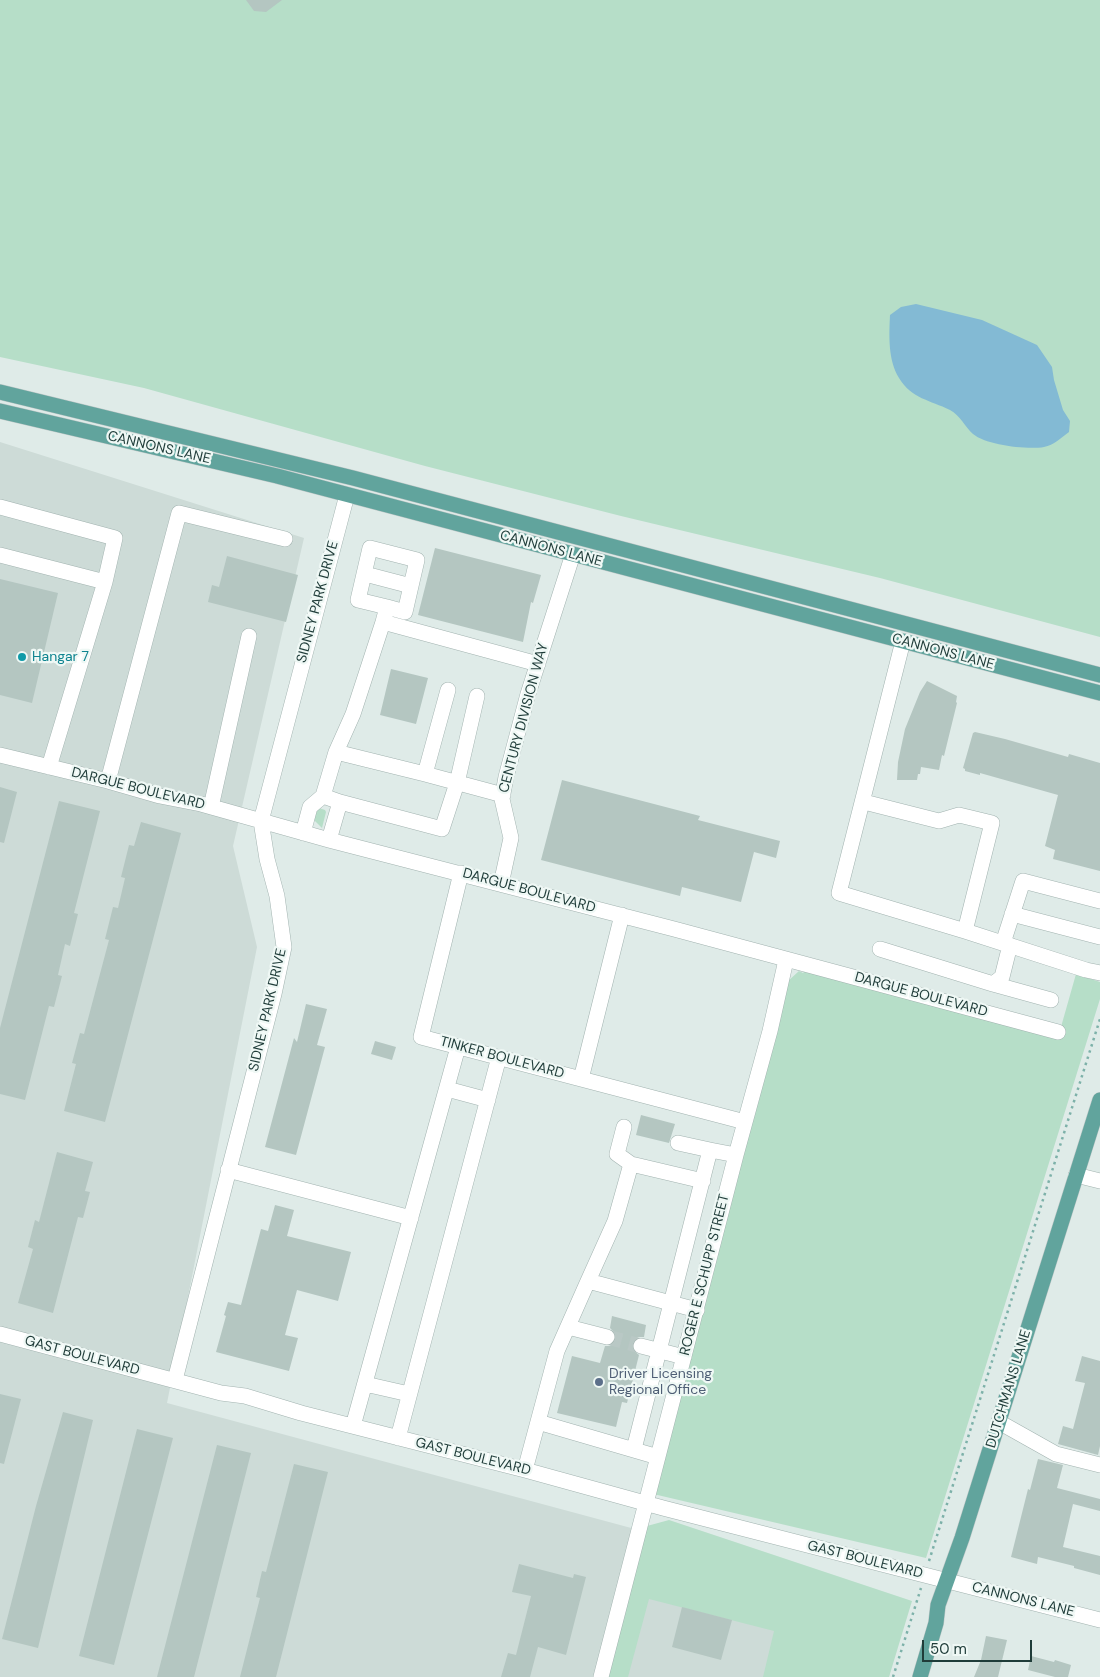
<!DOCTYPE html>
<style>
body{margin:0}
#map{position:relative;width:1100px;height:1677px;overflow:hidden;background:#dfebe8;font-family:"DM Sans",sans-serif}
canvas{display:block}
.scale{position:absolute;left:922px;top:1640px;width:110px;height:22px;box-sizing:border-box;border:2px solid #1f3c39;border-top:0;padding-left:6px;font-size:15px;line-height:18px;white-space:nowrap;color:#1f3c39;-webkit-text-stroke:4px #eff8f5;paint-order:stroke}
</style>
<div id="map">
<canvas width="1100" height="1677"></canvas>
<div class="scale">50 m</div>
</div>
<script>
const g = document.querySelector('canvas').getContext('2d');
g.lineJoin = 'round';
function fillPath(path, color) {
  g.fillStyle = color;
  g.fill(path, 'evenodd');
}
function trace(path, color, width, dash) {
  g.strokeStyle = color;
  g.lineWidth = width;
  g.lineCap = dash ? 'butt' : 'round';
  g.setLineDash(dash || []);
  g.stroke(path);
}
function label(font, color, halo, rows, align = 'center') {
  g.font = font + ' "DM Sans",sans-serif';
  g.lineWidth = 4.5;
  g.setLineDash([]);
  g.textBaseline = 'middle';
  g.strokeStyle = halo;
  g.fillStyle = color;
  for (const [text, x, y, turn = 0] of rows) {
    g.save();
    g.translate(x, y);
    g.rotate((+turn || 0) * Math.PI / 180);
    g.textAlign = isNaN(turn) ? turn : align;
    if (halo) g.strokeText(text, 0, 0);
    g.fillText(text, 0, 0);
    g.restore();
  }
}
const built = new Path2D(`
 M0,442L304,538L233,846L257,947L167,1403L906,1602L889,1677H0Z`);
const green = new Path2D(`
 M0,0H1100V637L880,578L621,516L425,466L144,388L0,357Z
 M319,808L325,810L326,812L322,828L314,820L315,812Z
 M808,967L1059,1034L1076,974L1100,982V999L926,1558L649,1493L787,982L799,971L803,973Z
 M669,1520L912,1601L889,1677H763L774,1631L649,1599L628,1677H607L647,1526Z`);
const water = new Path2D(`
 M916,304L982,320L1037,345L1052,367L1054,380L1063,410L1070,421L1069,432C1061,438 1054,445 1044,447C1027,450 986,445 973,434C965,427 960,415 950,410C930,400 912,399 899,378C888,360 889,336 890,315L901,307Z`);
const building = new Path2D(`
 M246,0H282L266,12L254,11Z
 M435,548L541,575L533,603L531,602L523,642L418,615Z
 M227,556L298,575L286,622L208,602L212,585L219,587Z
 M0,579L58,593L32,703L0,695Z
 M391,669L428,678L416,724L380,715Z
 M927,681L957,696L956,702L957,703L944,756L942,755L939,770L921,767L920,774H918L917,780H897L898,762L905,729L920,692Z
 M975,732L1005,739L1068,757L1069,754L1100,763V871L1053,859L1055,850L1045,846L1058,795L980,773V775L965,771V769L963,768L973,733Z
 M562,780L700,816L698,820L780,841L776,858L754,852L741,902L682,887L680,896L541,860Z
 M0,787L17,792L4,843L0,842Z
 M59,801L100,811L74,913L78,914L70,946L65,944L58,975L62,976L54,1007L49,1006L25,1100L0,1094V1028Z
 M141,822L181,833L105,1122L64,1111L76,1064L72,1063L80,1033L84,1034L109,940L105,939L113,907L118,908L125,878L121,877L129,845L134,846Z
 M306,1004L327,1009L317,1045L325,1047L296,1155L265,1147L294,1038L297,1042Z
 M375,1041L396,1047L392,1060L371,1054Z
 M641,1115L675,1124L669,1143L636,1135Z
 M57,1152L93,1162L85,1191L90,1192L83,1218L78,1217L53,1313L18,1303L33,1249L28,1247L35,1220L39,1222Z
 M275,1205L294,1210L287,1236L351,1252L338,1301L297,1290L285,1335L298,1338L289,1371L216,1352L226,1316L224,1315L228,1302L241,1305L261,1229L268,1231Z
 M612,1316L646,1325L644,1337H638L632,1343V1349L639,1355L627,1403L622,1402L616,1427L557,1413L572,1356L600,1363L605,1346H610L616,1340V1334L610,1328Z
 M1082,1356L1100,1361V1446L1098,1455L1058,1444L1063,1426L1073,1429L1085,1383L1075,1381Z
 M0,1394L21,1399L4,1464L0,1463Z
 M63,1412L93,1420L38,1648L2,1639L36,1506Z
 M137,1429L173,1438L114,1665L79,1656Z
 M217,1445L251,1453L194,1677H157Z
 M1038,1459L1063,1465L1057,1488L1100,1499V1511L1073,1504L1063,1547L1100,1556V1575L1074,1568V1566L1038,1557L1037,1564L1011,1557L1028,1489L1030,1490Z
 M294,1464L328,1472L276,1677H240L260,1598L256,1597L262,1571L266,1572Z
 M519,1564L573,1578L574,1574L586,1577L566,1655L538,1647L530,1677H501L508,1653L516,1655L531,1596L512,1592Z
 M682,1607L732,1620L721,1660L672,1647Z
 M986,1636L1007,1640L998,1677H974L981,1660Z
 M1031,1656L1054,1662L1055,1660L1071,1665L1068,1677H1055L1028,1670Z`);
const minorTunnel = new Path2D(`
 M607,1337L641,1346`);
const path = new Path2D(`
 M929,1561L1100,1019
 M893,1677L921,1588`);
const minor = new Path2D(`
 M0,507L115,538L105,582L0,555
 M365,574L411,586
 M383,622L387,607L405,612L417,560L370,548L358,600L387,607
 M903,641L839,893L965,931L1086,970L1100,973
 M336,752L353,714L383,622L538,664
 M0,755L108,781L160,796L201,804L329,840L674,929L1058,1032
 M49,767L105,582
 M425,774L448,690
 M108,781L179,513L285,539
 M340,802L442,829L457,783L477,696
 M864,802L939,821L959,815L992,823L965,931
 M211,807L249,636
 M303,833L310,807L323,796
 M329,840L340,802L323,796L336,752L425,774L503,795
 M461,873L421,1037L745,1122
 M501,884L511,838L502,799L506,777L528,694L573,554
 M1012,914L1100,937
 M1003,943L1023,881L1100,901
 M880,949L993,984L1002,977L1010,945
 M993,984L1051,1000
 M581,1079L622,915
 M447,1089L488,1100
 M624,1127L617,1154L631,1164
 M678,1143L710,1150
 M228,1170L411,1218
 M1076,1175L1100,1181
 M588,1281L615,1221L631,1164L703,1181
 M568,1327L607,1337
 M0,1334L221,1393L245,1396L301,1413L525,1470L663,1508L1100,1620
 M641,1346L684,1357
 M175,1380L274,994L284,947L277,896L267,859L261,821L347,495
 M365,1384L409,1394
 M538,1422L658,1457
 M999,1422L1056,1454L1100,1465
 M353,1426L458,1047
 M398,1438L499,1057
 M634,1449L710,1150L736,1155
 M525,1470L557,1351L588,1281L697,1310
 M601,1677L736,1155L770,1031L786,960`);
const major = new Path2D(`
 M0,392L353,478L1100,675
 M0,411L277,476L1100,693
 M920,1677L936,1623L938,1605L962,1538L1100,1100`);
const markers = [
 [22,657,5,"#0f9aa8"],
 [599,1382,5,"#5c6f8a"]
];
const streetNames = [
 ["CANNONS LANE",159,448,13],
 ["CANNONS LANE",551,549,15],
 ["SIDNEY PARK DRIVE",318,602,-75],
 ["CANNONS LANE",943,652,15],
 ["CENTURY DIVISION WAY",524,718,-75],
 ["DARGUE BOULEVARD",138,789,14],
 ["DARGUE BOULEVARD",529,891,15],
 ["DARGUE BOULEVARD",921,995,15],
 ["SIDNEY PARK DRIVE",268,1010,-77],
 ["TINKER BOULEVARD",502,1058,15],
 ["ROGER E SCHUPP STREET",705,1275,-76],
 ["GAST BOULEVARD",82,1356,15],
 ["DUTCHMANS LANE",1009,1389,-73],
 ["GAST BOULEVARD",473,1457,14],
 ["GAST BOULEVARD",865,1560,14],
 ["CANNONS LANE",1023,1600,14]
];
const cultureNames = [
 ["Hangar 7",32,657]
];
const serviceNames = [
 ["Driver Licensing",609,1374],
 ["Regional Office",609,1390]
];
fillPath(built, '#cddbd7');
fillPath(green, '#b6dec8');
fillPath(water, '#83bad4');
fillPath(building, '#b4c6c1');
trace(minorTunnel, '#b9c8c5', 15, [15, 8]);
trace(minor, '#a2b3b0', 16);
trace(major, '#c0c8c8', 16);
trace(path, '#7db1a9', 2.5, [2.5, 4]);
trace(minor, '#fff', 15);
trace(major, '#61a49d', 15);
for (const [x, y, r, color] of markers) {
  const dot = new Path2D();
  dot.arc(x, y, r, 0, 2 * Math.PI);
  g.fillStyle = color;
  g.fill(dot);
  trace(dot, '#eff8f5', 2);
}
label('14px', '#1f3c39', '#eff8f5', streetNames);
label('14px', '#0d838f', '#eff8f5', cultureNames, 'left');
label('14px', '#4e5e75', '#eff8f5', serviceNames, 'left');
</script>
